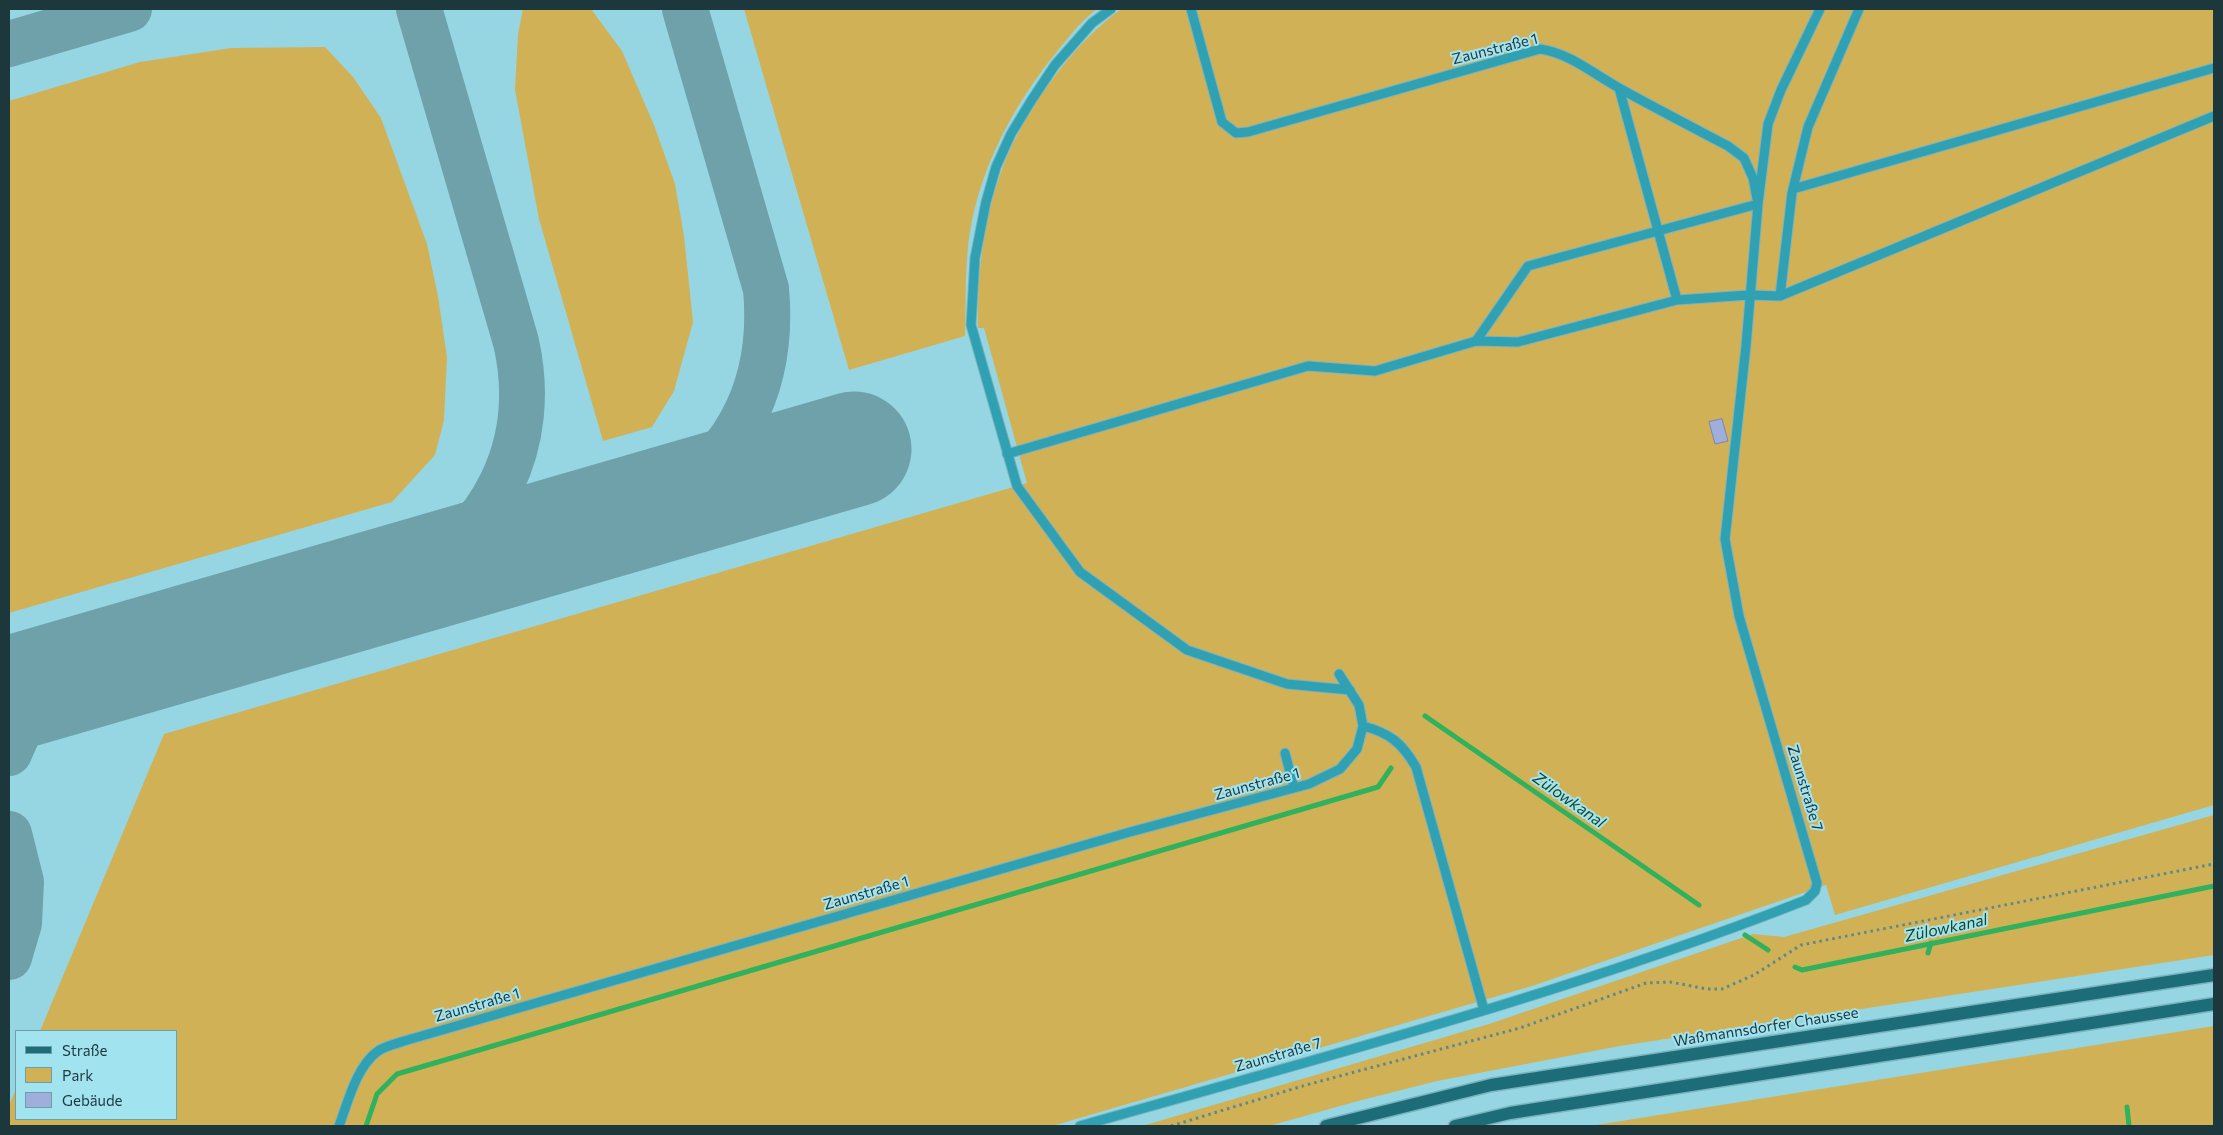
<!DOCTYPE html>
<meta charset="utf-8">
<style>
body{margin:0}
#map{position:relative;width:2223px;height:1135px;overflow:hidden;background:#96d6e2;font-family:Commissioner,sans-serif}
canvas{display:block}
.frame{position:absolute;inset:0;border:10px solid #1d383d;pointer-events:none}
.legend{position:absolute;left:15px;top:1030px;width:162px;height:90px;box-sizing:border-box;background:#a2e3f0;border:1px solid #6d9fa8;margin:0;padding:6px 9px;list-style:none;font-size:15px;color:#1d383d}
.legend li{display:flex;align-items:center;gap:10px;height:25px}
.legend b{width:25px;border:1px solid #6d9fa8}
</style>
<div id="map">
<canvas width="2223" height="1135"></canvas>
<div class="frame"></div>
<ul class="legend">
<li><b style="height:6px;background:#1d6d79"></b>Straße</li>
<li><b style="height:14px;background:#d1b155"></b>Park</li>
<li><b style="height:14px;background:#a0aedc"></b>Gebäude</li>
</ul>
</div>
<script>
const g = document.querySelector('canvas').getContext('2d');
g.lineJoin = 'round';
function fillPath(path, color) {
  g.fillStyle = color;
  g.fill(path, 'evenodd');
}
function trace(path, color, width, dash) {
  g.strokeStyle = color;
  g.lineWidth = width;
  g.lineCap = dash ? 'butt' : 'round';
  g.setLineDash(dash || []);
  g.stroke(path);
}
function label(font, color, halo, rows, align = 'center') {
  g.font = font + ' Commissioner,sans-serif';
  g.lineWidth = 4;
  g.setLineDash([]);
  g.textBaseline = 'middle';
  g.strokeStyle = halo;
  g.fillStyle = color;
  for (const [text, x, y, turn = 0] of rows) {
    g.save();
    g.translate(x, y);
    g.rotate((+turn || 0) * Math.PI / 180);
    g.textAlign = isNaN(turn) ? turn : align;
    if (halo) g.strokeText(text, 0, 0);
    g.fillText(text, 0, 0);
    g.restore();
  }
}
const green = new Path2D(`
 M523,9H591L622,51L654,125L675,184L684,236L693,322L674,391L652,427L603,441L539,219L515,90L518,34Z
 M744,9H1097C1079,22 1066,41 1051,59C1006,116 971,187 967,260C965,285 966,311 965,336L849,370Z
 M1121,9H2214V805L1835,915L1826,885L1532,986L1052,1126H9V1106L16,1088V1119H176V1031H40L164,734L1027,483L984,328H978C977,273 984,215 1004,164C1026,108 1073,44 1121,9Z
 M325,47L353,77L381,118L427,244L438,296L447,357L444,420L435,455L392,502L9,613V101L140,62L231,48Z
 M2214,815V955L1620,1046L1437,1081L1358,1101L1269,1126H1142L1489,1024L1753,934L1784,937Z
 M2214,1026V1126H1590Z`);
const stream = new Path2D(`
 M1425,716L1699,905
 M1745,935L1768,950
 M1928,953L1931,943
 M1795,967L1802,970L2214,886
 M2127,1107L2129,1126
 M366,1126L377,1094L397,1074L1378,787L1391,768`);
const taxiway = new Path2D(`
 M9,44L129,9
 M641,511C734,471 775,387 766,289L685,9
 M399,581C494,538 539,443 516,342L419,9
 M9,753L20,728L42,702L78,674
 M9,834L21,882L19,923L9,957`);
const runway = new Path2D(`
 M9,694L854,449`);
const building = new Path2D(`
 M1722,419L1728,441L1715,444L1709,422Z`);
const path = new Path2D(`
 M1171,1126L1306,1085L1520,1028L1646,983L1670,982L1707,989H1722L1754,975L1801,945L2214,864`);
const lane = new Path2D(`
 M1111,9L1092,23L1055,65L1031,101L1011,134L996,167L986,202L975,258L971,325L1017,486L1080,572L1187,650L1287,684L1350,690
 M1619,88L1677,300
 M1793,189L2214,68
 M1780,296L1792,193L1808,127L1859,9
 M1476,341L1518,342L1677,300L1749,295L1780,296L2214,116
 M1007,454L1308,366L1375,371L1476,341L1528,266L1758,204L1768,124L1781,90L1820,9
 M1363,726C1390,733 1402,743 1416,767L1484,1010
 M1285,753L1294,788
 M339,1126C348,1102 356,1067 378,1051C385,1046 396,1044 404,1041L1130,832L1309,784L1340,769L1357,749L1363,726L1359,705L1339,674
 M1080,1126C1323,1057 1570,993 1806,900L1815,891L1817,883L1739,616L1725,539L1746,346L1758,204L1753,178L1744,158L1728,146C1692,127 1655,108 1619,88C1594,74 1569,53 1540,49L1248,132L1236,133L1222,122L1191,9`);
const primary = new Path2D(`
 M1326,1126L1491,1085L2214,975
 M1455,1126L1510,1113L2214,1004`);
const streetNames = [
 ["Zaunstraße 1",1495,49,-14],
 ["Zaunstraße 1",1257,784,-15],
 ["Zaunstraße 7",1805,788,73],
 ["Zaunstraße 1",866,893,-16],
 ["Zaunstraße 1",477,1005,-16],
 ["Waßmannsdorfer Chaussee",1766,1027,-9],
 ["Zaunstraße 7",1278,1055,-16]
];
const waterNames = [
 ["Zülowkanal",1569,800,35],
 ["Zülowkanal",1946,928,-12]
];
fillPath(green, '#d1b155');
trace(stream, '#2fb15d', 5);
trace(taxiway, '#6ea1aa', 46);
trace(runway, '#6ea1aa', 115);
fillPath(building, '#a0aedc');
trace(building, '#7986b2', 1);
trace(lane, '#7bb3be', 11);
trace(primary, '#7bb3be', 15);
trace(path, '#5b8991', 3, [2.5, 4]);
trace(lane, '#30a1b3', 9);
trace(primary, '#1d6d79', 12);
label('15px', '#1d383d', '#a2e3f0', streetNames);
label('italic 16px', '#154624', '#a2e3f0', waterNames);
</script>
